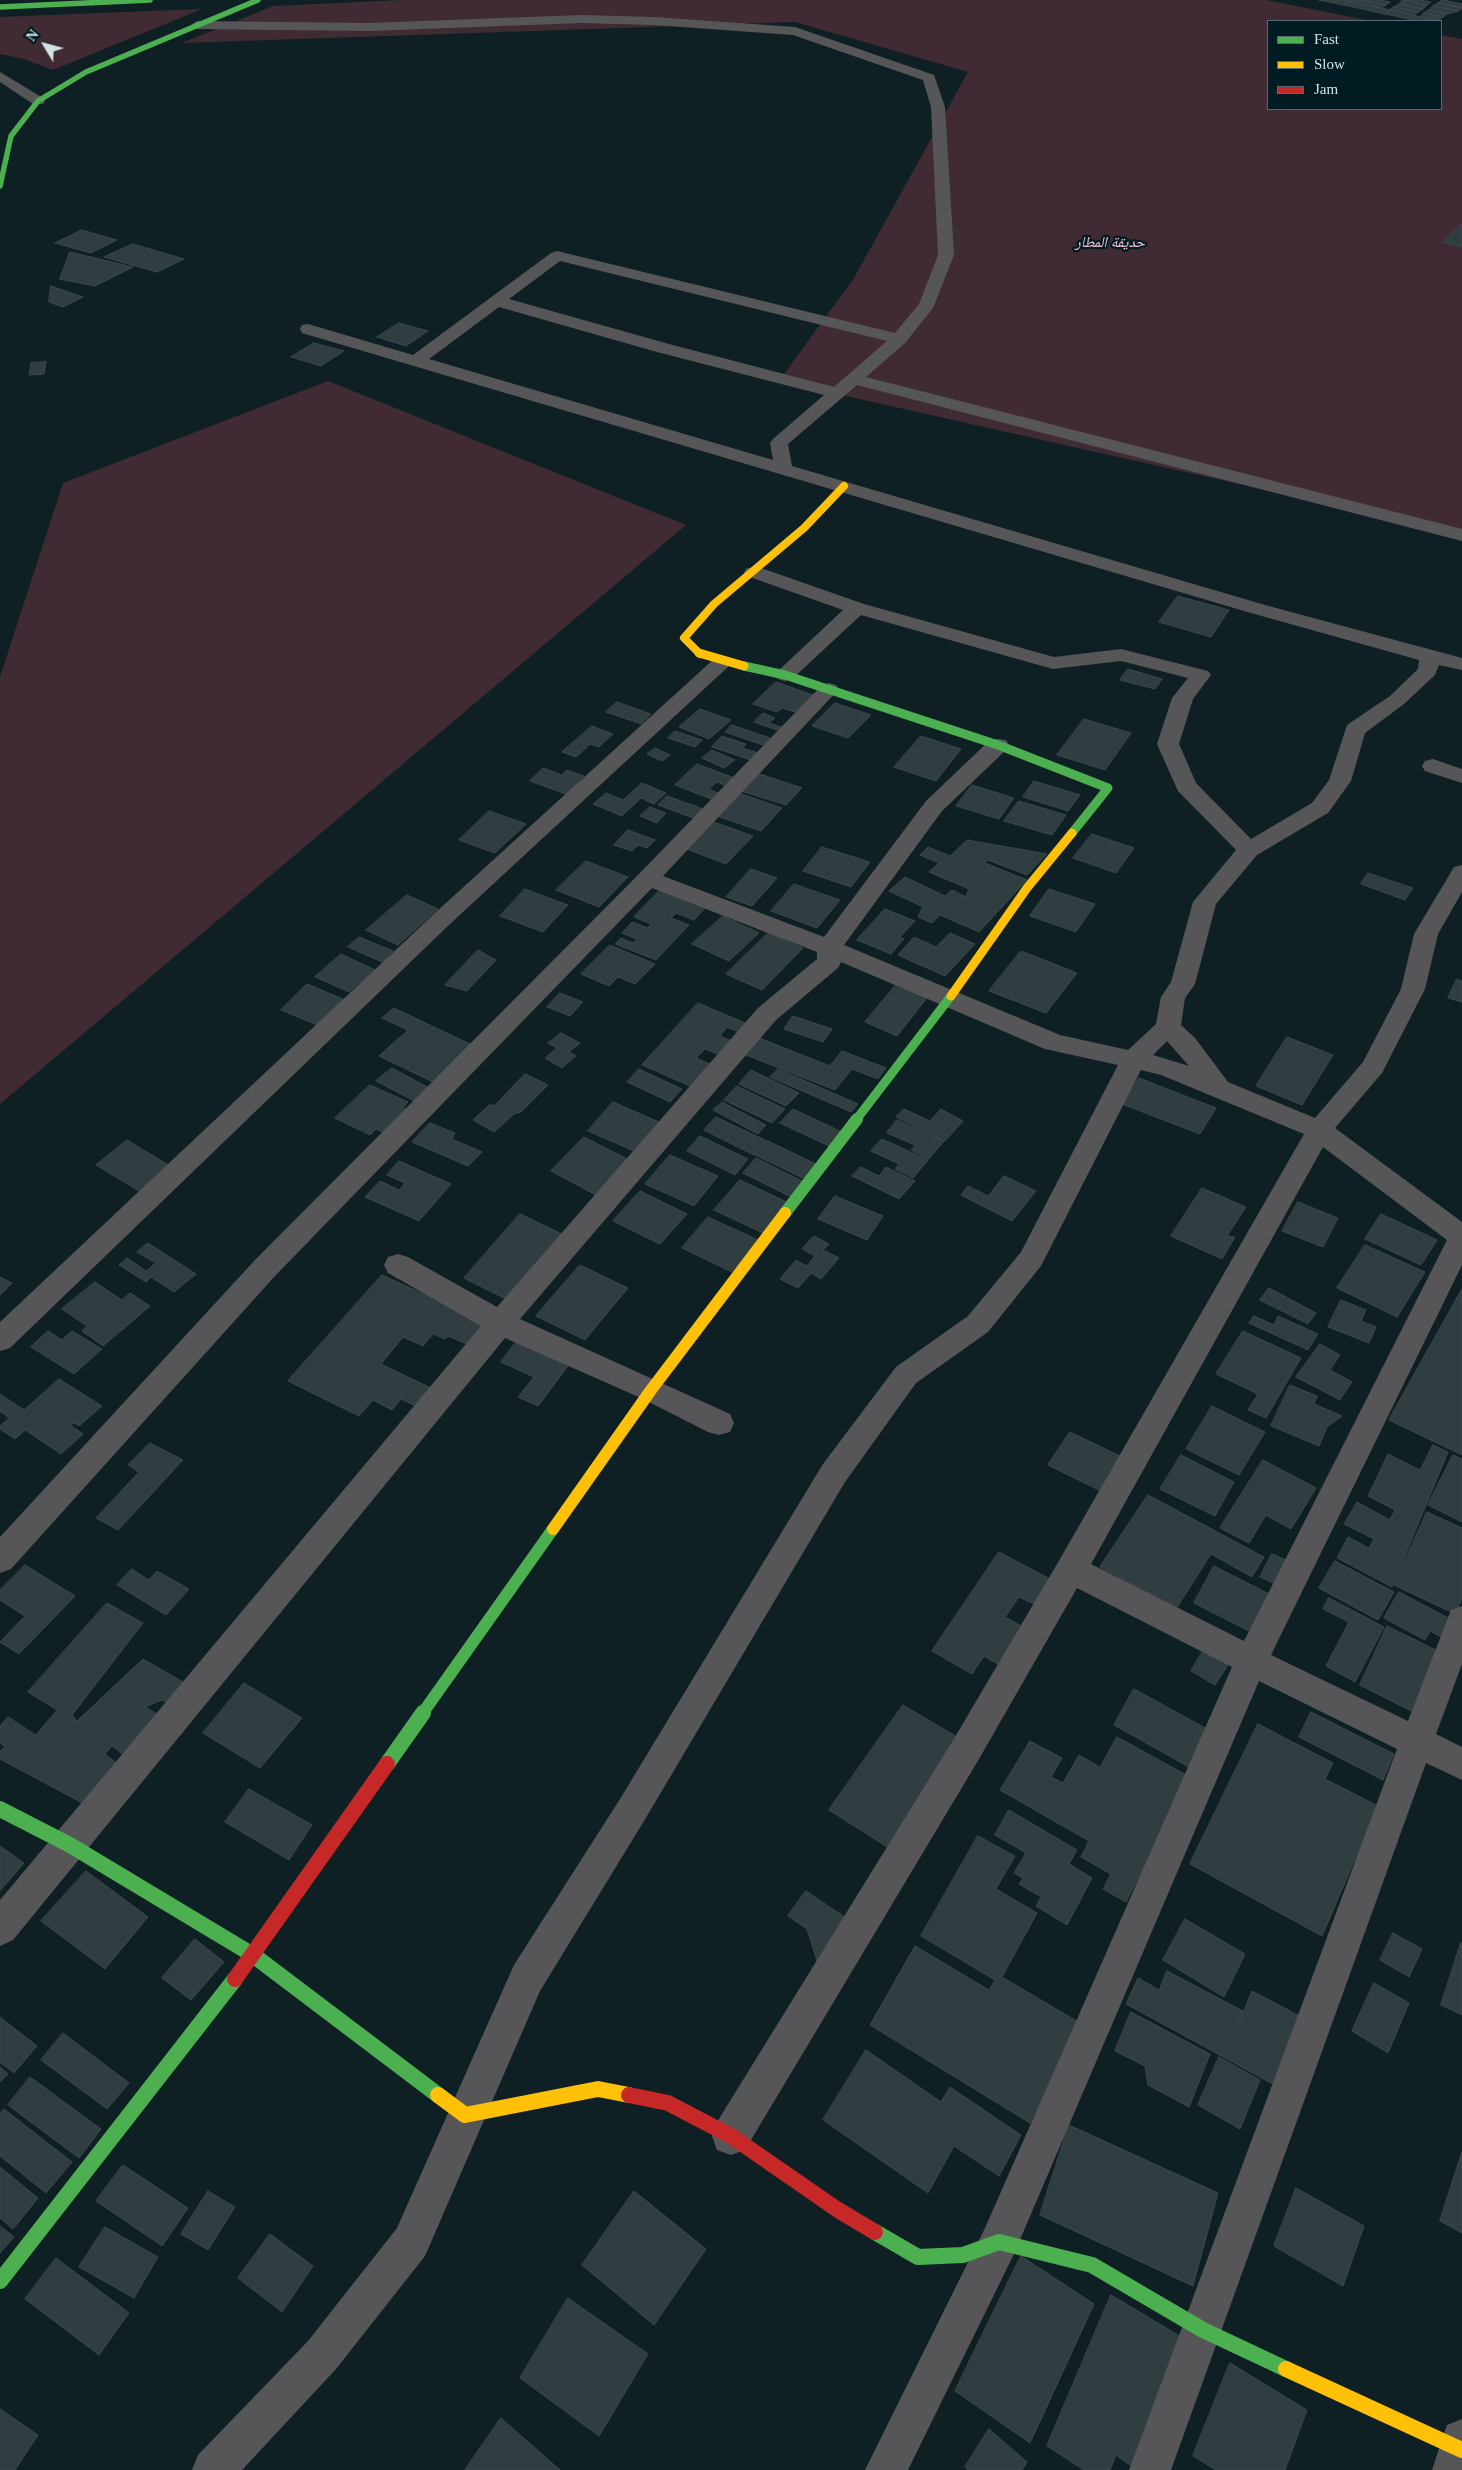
<!DOCTYPE html>
<meta charset="utf-8">
<style>
body{margin:0}
#map{position:relative;width:1462px;height:2470px;overflow:hidden;background:#0f2024;font-family:"Times New Roman",serif}
canvas{display:block}
.legend{position:absolute;left:1267px;top:20px;width:175px;height:90px;box-sizing:border-box;background:#001b22;border:1px solid #546b70;margin:0;padding:6px 9px;list-style:none;font-size:15px;color:#d2e2e6}
.legend li{display:flex;align-items:center;gap:10px;height:25px}
.legend b{width:25px;border:1px solid #546b70}
.north{position:absolute;left:20px;top:20px;width:50px;height:50px;-webkit-text-stroke:4px #001b22;paint-order:stroke;rotate:307deg;font-size:14px;font-weight:700;line-height:20px;text-align:center;color:#d2e2e6}
.north::after{content:'';display:block;margin:auto;width:18px;height:22px;background:#d2e2e6;clip-path:polygon(50% 0,100% 100%,50% 72%,0 100%)}
</style>
<div id="map">
<canvas width="1462" height="2470"></canvas>
<ul class="legend">
<li><b style="height:6px;background:#4caf50"></b>Fast</li>
<li><b style="height:6px;background:#ffc107"></b>Slow</li>
<li><b style="height:6px;background:#c62828"></b>Jam</li>
</ul>
<div class="north">N</div>
</div>
<script>
const g = document.querySelector('canvas').getContext('2d');
g.lineJoin = 'round';
function fillPath(path, color) {
  g.fillStyle = color;
  g.fill(path, 'evenodd');
}
function trace(path, color, width, dash) {
  g.strokeStyle = color;
  g.lineWidth = width;
  g.lineCap = dash ? 'butt' : 'round';
  g.setLineDash(dash || []);
  g.stroke(path);
}
function label(font, color, halo, rows, align = 'center') {
  g.font = font + ' "Times New Roman","Noto Naskh Arabic",serif';
  g.lineWidth = 4.5;
  g.setLineDash([]);
  g.textBaseline = 'middle';
  g.strokeStyle = halo;
  g.fillStyle = color;
  for (const [text, x, y, turn = 0] of rows) {
    g.save();
    g.translate(x, y);
    g.rotate((+turn || 0) * Math.PI / 180);
    g.textAlign = isNaN(turn) ? turn : align;
    if (halo) g.strokeText(text, 0, 0);
    g.fillText(text, 0, 0);
    g.restore();
  }
}
const green = new Path2D(`
 M402,0H1266L1371,21H1268V109H1441V35L1462,39V534L779,381L854,278L968,72L795,22L182,43L273,6Z
 M202,9L53,70L24,59L0,54V17Z
 M328,381L686,525L0,1104V677L63,483Z`);
const building = new Path2D(`
 M1319,0H1351L1344,5Z
 M1351,0H1361L1386,5L1381,8L1349,2Z
 M1361,0H1380L1390,2L1386,5Z
 M1403,0L1427,5L1423,9L1399,4Z
 M1403,0H1421L1431,2L1427,5Z
 M1443,0L1462,4V8L1438,3Z
 M1349,2L1381,8L1390,10L1385,14L1344,5Z
 M1438,3L1462,8L1458,11L1433,6Z
 M1399,4L1423,9L1418,12L1394,7Z
 M1433,6L1458,11L1447,14L1429,10Z
 M1394,7L1418,12L1414,15L1390,10Z
 M1390,10L1414,15L1409,19L1385,14Z
 M1429,10L1447,14L1443,17L1424,13Z
 M1424,13L1443,17L1439,20L1420,17Z
 M1414,15L1420,17L1439,20L1420,21L1409,19Z
 M1462,224V247L1443,242Z
 M82,230L117,240L91,253L55,243Z
 M133,244L184,259L157,272L104,257Z
 M70,252L133,267L95,286L60,279Z
 M51,286L83,297L63,307L49,302Z
 M399,323L428,331L406,346L377,337Z
 M314,343L344,351L321,366L291,357Z
 M46,362L44,374L29,375L31,363Z
 M1178,596L1229,610L1211,637L1159,622Z
 M1128,669L1162,679L1155,689L1120,680Z
 M776,682L813,695L795,712L782,708L777,712L753,704Z
 M617,702L651,714L641,724L606,712Z
 M835,703L871,715L848,738L812,726Z
 M700,709L731,720L709,739L679,727Z
 M763,713L775,718L769,723L781,727L777,730L754,722Z
 M1084,719L1131,733L1105,770L1057,755Z
 M732,725L770,738L763,745L725,732Z
 M592,726L613,734L599,747L590,744L576,757L562,752Z
 M675,731L702,740L695,747L668,738Z
 M722,736L746,744L743,748L758,753L751,760L712,747Z
 M921,736L961,749L936,781L894,767Z
 M655,748L670,755L662,761L647,754Z
 M712,750L735,760L724,768L702,758Z
 M697,764L737,779L729,787L717,782L709,789L720,794L714,800L675,785Z
 M543,768L562,775L567,770L584,776L566,794L530,781Z
 M757,773L802,788L786,805L741,791Z
 M1034,781L1080,795L1068,811L1023,797Z
 M642,783L666,793L654,804L641,798L622,816L593,804L606,793L623,800Z
 M972,785L1014,798L999,819L956,806Z
 M739,793L782,808L761,831L717,816Z
 M667,796L706,810L696,819L658,805Z
 M1019,801L1066,815L1052,835L1004,821Z
 M650,807L666,813L657,823L640,816Z
 M489,811L526,824L495,853L459,840Z
 M711,821L753,836L726,864L684,848Z
 M628,830L655,840L647,848L638,845L632,851L614,845Z
 M1092,834L1134,848L1116,873L1073,858Z
 M967,840L1047,854L1027,875L988,860L985,863L1027,880L979,932L940,915L932,923L918,917L923,907L889,891L905,877L945,896L952,890L966,897L969,889L929,872L939,863L920,855L928,847L950,856Z
 M822,847L870,862L851,887L803,871Z
 M586,861L628,877L599,907L556,890Z
 M751,869L777,878L752,906L726,897Z
 M1368,873L1413,888L1405,900L1361,884Z
 M794,884L840,900L817,928L771,911Z
 M525,889L568,905L543,932L500,916Z
 M661,889L707,906L694,920L676,913L671,918L689,925L656,960L615,944L621,938L633,943L637,939L622,933L632,922L648,928L651,924L634,917Z
 M1049,889L1095,904L1076,932L1030,916Z
 M407,895L438,909L398,945L366,930Z
 M885,909L915,921L900,937L904,939L891,954L857,940Z
 M723,916L759,933L729,961L692,944Z
 M768,933L803,948L762,990L726,974Z
 M950,933L975,944L945,976L898,955L914,937L936,947Z
 M359,937L393,951L382,962L348,947Z
 M610,945L655,964L635,984L618,977L609,986L581,974Z
 M478,950L496,960L467,991L445,985Z
 M1021,951L1077,973L1046,1013L989,991Z
 M341,954L375,970L349,992L315,977Z
 M1457,979L1462,981V1002L1448,998Z
 M307,984L343,999L317,1025L281,1010Z
 M895,986L927,998L897,1036L865,1022Z
 M560,993L583,1002L570,1016L547,1007Z
 M698,1003L745,1023L738,1032L727,1027L720,1036L732,1041L720,1055L705,1049L696,1058L710,1064L690,1086L642,1065Z
 M394,1008L474,1046L435,1083L379,1056L408,1030L382,1018Z
 M793,1016L832,1029L823,1042L784,1029Z
 M561,1033L580,1043L569,1052L576,1056L562,1068L545,1058L557,1048L548,1043Z
 M1287,1037L1333,1055L1302,1105L1256,1086Z
 M759,1038L830,1066L842,1051L886,1068L878,1079L852,1069L835,1090L746,1055Z
 M392,1068L431,1089L416,1102L376,1081Z
 M639,1069L682,1089L670,1102L627,1082Z
 M778,1069L858,1104L851,1112L770,1077Z
 M751,1070L799,1093L786,1106L739,1084Z
 M525,1074L548,1085L521,1112L514,1114L494,1132L473,1120L489,1105H495Z
 M1139,1078L1216,1108L1200,1134L1122,1104Z
 M370,1085L408,1102L403,1108L411,1112L388,1134L376,1129L370,1135L335,1118Z
 M737,1086L785,1109L772,1123L724,1100Z
 M613,1102L659,1122L634,1151L588,1131Z
 M722,1102L766,1125L758,1134L713,1110Z
 M793,1109L842,1132L829,1146L780,1123Z
 M904,1109L930,1121L941,1109L963,1121L945,1141L896,1117Z
 M716,1117L767,1141L754,1155L704,1130Z
 M897,1120L944,1141L929,1159L911,1150L915,1145L887,1133Z
 M430,1123L455,1133L452,1139L482,1152L468,1166L412,1142Z
 M700,1136L748,1159L735,1175L687,1151Z
 M584,1137L631,1161L598,1196L551,1171Z
 M882,1139L928,1160L913,1178L895,1169L899,1164L871,1151Z
 M127,1140L170,1166L139,1191L96,1165Z
 M768,1141L818,1165L805,1179L755,1155Z
 M670,1155L718,1176L694,1206L645,1184Z
 M756,1158L806,1183L793,1198L743,1173Z
 M399,1161L451,1184L419,1221L365,1197L380,1181L399,1190L405,1183L387,1175Z
 M861,1167L879,1176L886,1167L915,1181L899,1199L852,1176Z
 M1004,1176L1036,1191L1012,1221L961,1195L968,1186L988,1196Z
 M740,1180L789,1203L763,1233L714,1210Z
 M1202,1188L1246,1207L1227,1236L1235,1237L1222,1259L1171,1236Z
 M640,1191L687,1214L660,1244L613,1221Z
 M835,1196L883,1216L867,1240L818,1219Z
 M1298,1202L1338,1218L1323,1247L1282,1231Z
 M520,1214L564,1235L508,1300L464,1278Z
 M1381,1214L1437,1240L1421,1265L1365,1239Z
 M708,1217L758,1240L732,1272L682,1248Z
 M814,1236L829,1244L823,1250L839,1258L821,1279L811,1273L798,1288L780,1279L796,1260L807,1266L815,1256L802,1249Z
 M148,1243L196,1274L174,1292L151,1277L146,1282L119,1265L127,1258L146,1271L156,1263L137,1252Z
 M1365,1245L1425,1272L1397,1317L1337,1288Z
 M580,1265L628,1288L585,1340L536,1316Z
 M382,1275L487,1323L469,1345L448,1336L445,1339L433,1334L423,1346L403,1337L381,1364L433,1389L418,1407L401,1399L392,1410L373,1400L359,1416L288,1381Z
 M0,1277L12,1283L0,1295Z
 M95,1282L122,1300L130,1293L150,1306L103,1346L82,1331L87,1326L62,1309Z
 M1269,1288L1316,1313L1308,1324L1260,1300Z
 M1462,1289V1455L1389,1420Z
 M1341,1300L1366,1310L1361,1321L1376,1327L1369,1343L1328,1327Z
 M1254,1316L1274,1325L1278,1316L1318,1334L1308,1350L1249,1323Z
 M48,1331L62,1340L72,1331L102,1349L74,1374L31,1347Z
 M1243,1331L1301,1358L1266,1418L1248,1410L1258,1394L1216,1374Z
 M516,1342L568,1366L538,1406L518,1397L534,1377L501,1362Z
 M1320,1344L1340,1355L1330,1370L1352,1382L1340,1400L1296,1377Z
 M59,1379L102,1406L79,1426L74,1423L70,1425L83,1434L61,1454L25,1430L15,1439L0,1429V1426L9,1418L0,1411V1394L24,1410Z
 M1290,1385L1317,1396L1314,1404L1342,1416L1327,1427L1319,1446L1271,1426Z
 M1212,1406L1265,1432L1239,1475L1186,1449Z
 M1070,1432L1122,1457L1101,1491L1048,1465Z
 M150,1443L183,1460L118,1530L96,1518L139,1472L128,1465Z
 M1433,1445L1448,1452L1392,1587L1337,1558L1348,1537L1369,1548L1374,1539L1344,1524L1357,1502L1390,1520L1395,1510L1368,1496L1388,1454L1420,1470Z
 M1181,1455L1234,1482L1215,1516L1160,1489Z
 M1453,1455L1462,1459V1522L1428,1505Z
 M1263,1460L1316,1488L1291,1529L1266,1515L1249,1543L1220,1528Z
 M1148,1495L1264,1557L1252,1577L1211,1554L1176,1609L1100,1567Z
 M1427,1512L1462,1528V1598L1455,1614L1394,1585Z
 M999,1552L1050,1579L1034,1604L1019,1597L1005,1617L1023,1627L999,1665L984,1656L972,1674L932,1651Z
 M1272,1554L1293,1563L1280,1586L1260,1577Z
 M1335,1561L1394,1592L1378,1620L1319,1588Z
 M25,1565L75,1596L19,1654L0,1642L25,1616L0,1600V1590Z
 M1214,1566L1271,1595L1251,1632L1194,1603Z
 M132,1569L149,1580L157,1571L189,1589L166,1615L117,1585Z
 M1399,1592L1454,1621L1445,1639L1430,1631L1425,1640L1384,1618Z
 M1329,1598L1384,1627L1355,1682L1326,1666L1349,1622L1323,1609Z
 M107,1603L143,1623L72,1715L77,1721L143,1659L190,1686L172,1707L162,1700L145,1707L162,1717L128,1758L112,1746L105,1754L120,1766L88,1806L0,1759V1752L5,1746L0,1743V1726L8,1717L36,1735L57,1710L28,1692Z
 M1387,1626L1444,1654L1417,1714L1360,1685Z
 M1206,1646L1231,1660L1215,1685L1191,1671Z
 M244,1683L302,1718L260,1768L203,1733Z
 M1134,1689L1209,1730L1189,1767L1114,1725Z
 M903,1705L964,1741L892,1850L829,1810Z
 M1311,1712L1394,1754L1383,1780L1299,1737Z
 M1258,1724L1333,1763L1325,1779L1378,1806L1322,1936L1190,1864Z
 M1117,1737L1190,1777L1126,1902L1103,1889L1111,1874L1081,1857L1089,1841L1000,1790L1030,1741L1062,1758L1051,1777L1063,1783L1079,1755L1100,1767Z
 M249,1789L312,1825L289,1860L225,1822Z
 M1009,1810L1077,1850L1069,1864L1092,1878L1067,1925L1036,1906L1041,1897L1019,1884L1023,1878L1014,1873L1026,1853L995,1835Z
 M978,1836L1015,1856L996,1889L1037,1913L1002,1977L1080,2023L1030,2123L870,2025L915,1946L989,1990L995,1980L921,1936Z
 M0,1846L24,1863L0,1891Z
 M86,1871L148,1917L105,1969L41,1921Z
 M806,1891L852,1922L820,1970L807,1929L788,1916Z
 M1185,1919L1245,1954L1224,1997L1163,1960Z
 M1393,1933L1422,1949L1409,1977L1380,1960Z
 M195,1939L224,1962L191,2000L162,1978Z
 M1461,1943H1462V2015L1441,2005Z
 M1167,1971L1243,2011L1237,2028L1252,1991L1309,2021L1282,2089L1126,2004L1138,1978L1159,1990Z
 M1374,1983L1409,2003L1388,2053L1352,2031Z
 M1131,2012L1210,2054L1189,2107L1148,2085L1145,2066L1115,2051Z
 M0,2017L37,2046L14,2073L0,2062Z
 M63,2033L129,2083L107,2109L41,2060Z
 M866,2050L941,2102L950,2087L1021,2135L999,2176L954,2146L928,2193L823,2120Z
 M1219,2057L1260,2080L1240,2129L1198,2105Z
 M0,2067L8,2074L0,2082Z
 M30,2077L101,2129L79,2158L8,2105Z
 M4,2109L72,2162L46,2193L0,2156V2114Z
 M1069,2125L1218,2193L1193,2286L1040,2215Z
 M1462,2152V2233L1440,2221Z
 M123,2165L188,2208L162,2246L96,2201Z
 M0,2167L38,2198L13,2229L0,2218Z
 M1296,2188L1364,2226L1343,2286L1274,2246Z
 M208,2191L235,2207L208,2250L181,2234Z
 M634,2191L706,2249L654,2325L582,2265Z
 M0,2226L14,2237L0,2253Z
 M105,2227L158,2257L134,2298L79,2267Z
 M270,2234L313,2266L282,2312L238,2278Z
 M1021,2256L1094,2304L1030,2443L955,2391Z
 M56,2258L129,2313L99,2355L25,2299Z
 M1111,2295L1183,2338L1133,2467L1116,2455L1110,2470H1084L1047,2446Z
 M568,2298L648,2354L599,2436L520,2378Z
 M1230,2363L1307,2410L1285,2470H1216L1193,2456Z
 M0,2409L38,2435L15,2470H0Z
 M501,2418L560,2470H465Z
 M989,2429L1027,2462L1022,2470H968L965,2467Z`);
const street = new Path2D(`
 M582,15L654,17L795,27L934,75L945,107L954,255L933,308L905,343L866,377L1462,529V541L857,385L788,444L792,466L1265,605L1462,658V670L1439,665L1435,675L1404,704L1365,733L1351,781L1328,813L1257,855L1216,904L1195,984L1185,998L1181,1025L1195,1038L1228,1082L1315,1118L1363,1062L1401,989L1414,934L1454,867L1462,865V892L1438,934L1425,989L1382,1073L1335,1128L1462,1222V1265L1271,1655L1408,1721L1451,1610L1462,1606V1664L1436,1734L1462,1747V1780L1426,1763L1171,2470H1129L1397,1749L1259,1681L1013,2256L908,2470H865L985,2228L1232,1667L1077,1588L979,1759L745,2150L731,2155L717,2150L712,2136L717,2122L955,1737L1060,1559L1304,1134L1161,1075L1141,1070L1041,1266L988,1332L916,1383L845,1482L644,1821L540,1991L425,2256L336,2369L242,2470H192L198,2455L308,2341L397,2228L514,1965L620,1799L823,1464L896,1367L968,1316L1021,1252L1118,1065L1045,1049L841,962L838,968L776,1020L520,1319L730,1414L734,1423L730,1432L719,1435L708,1432L641,1398L505,1338L13,1940L0,1946V1900L481,1326L388,1273L384,1265L388,1257L398,1254L408,1257L497,1307L758,1008L817,959V952L652,888L275,1276L11,1569L0,1573V1537L255,1260L640,873L822,685L829,683L836,685L839,689L663,876L824,937L926,801L990,740L998,739L1006,740L1009,745L1006,750L942,811L844,945L1060,1035L1128,1050L1156,1024L1161,997L1171,982L1193,902L1236,850L1178,791L1157,744L1172,698L1188,678L1121,661L1053,669L861,615L792,679L785,681L778,679L775,675L778,671L843,610L747,576L744,572L747,568H761L864,604L1054,657L1121,649L1208,671L1211,675L1193,699L1179,744L1196,783L1251,839L1312,803L1329,780L1347,725L1390,696L1418,669L1419,660L1251,613L302,333L300,329L302,325L308,324L413,355L551,253L557,251L895,333L919,304L938,255L931,107L923,80L793,35L654,25L582,23L369,31L197,29L191,25L197,21L369,23ZM560,261L887,341L834,387L669,344L509,299ZM499,307L657,352L824,395L773,439L770,443L773,460L429,359ZM1167,1041L1189,1066L1153,1055ZM1323,1147L1447,1240L1244,1641L1091,1564Z
 M0,72L43,98L45,101L43,104H33L0,82Z
 M722,656L729,658L732,662L729,666L451,923L10,1348L0,1351V1322L435,913L715,658Z
 M1433,759L1462,769V783L1425,771L1422,766L1425,761Z
 M1462,2419V2470H1432L1447,2425Z`);
const fastFar3 = new Path2D(`
 M0,7L150,0
 M0,186L11,136L38,101L86,72L258,0`);
const fastFar2 = new Path2D(`
 M744,666L785,675L998,745L1108,788L1072,833
 M856,1120L951,996`);
const fastFar1 = new Path2D(`
 M785,1213L857,1119
 M422,1714L553,1529`);
const fast = new Path2D(`
 M387,1764L423,1713
 M0,1809L70,1845L253,1955L438,2095
 M875,2232L918,2257L963,2255L999,2242L1092,2265L1203,2330L1286,2369
 M0,2281L235,1979`);
const slowFar3 = new Path2D(`
 M700,654L684,638L714,604L804,528L844,486`);
const slowFar2 = new Path2D(`
 M699,653L744,666
 M951,996L1027,888L1072,833`);
const slowFar1 = new Path2D(`
 M553,1529L651,1390L785,1213`);
const slow = new Path2D(`
 M438,2095L465,2115L598,2089L629,2095
 M1286,2369L1462,2450`);
const jam = new Path2D(`
 M235,1979L387,1764
 M629,2095L668,2103L731,2136L838,2210L875,2232`);
const farParknames = [
 ["حديقة المطار",1110,243]
];
fillPath(green, '#402b34');
fillPath(building, '#313e41');
trace(building, '#3b484c', 1);
fillPath(street, '#565659');
trace(fastFar3, '#4caf50', 5.5);
trace(fastFar2, '#4caf50', 9);
trace(fastFar1, '#4caf50', 12);
trace(fast, '#4caf50', 16);
trace(slowFar3, '#ffc107', 8);
trace(slowFar2, '#ffc107', 9);
trace(slowFar1, '#ffc107', 12);
trace(slow, '#ffc107', 16);
trace(jam, '#c62828', 16);
label('italic 15px', '#fdc9db', '#001b22', farParknames);
</script>
